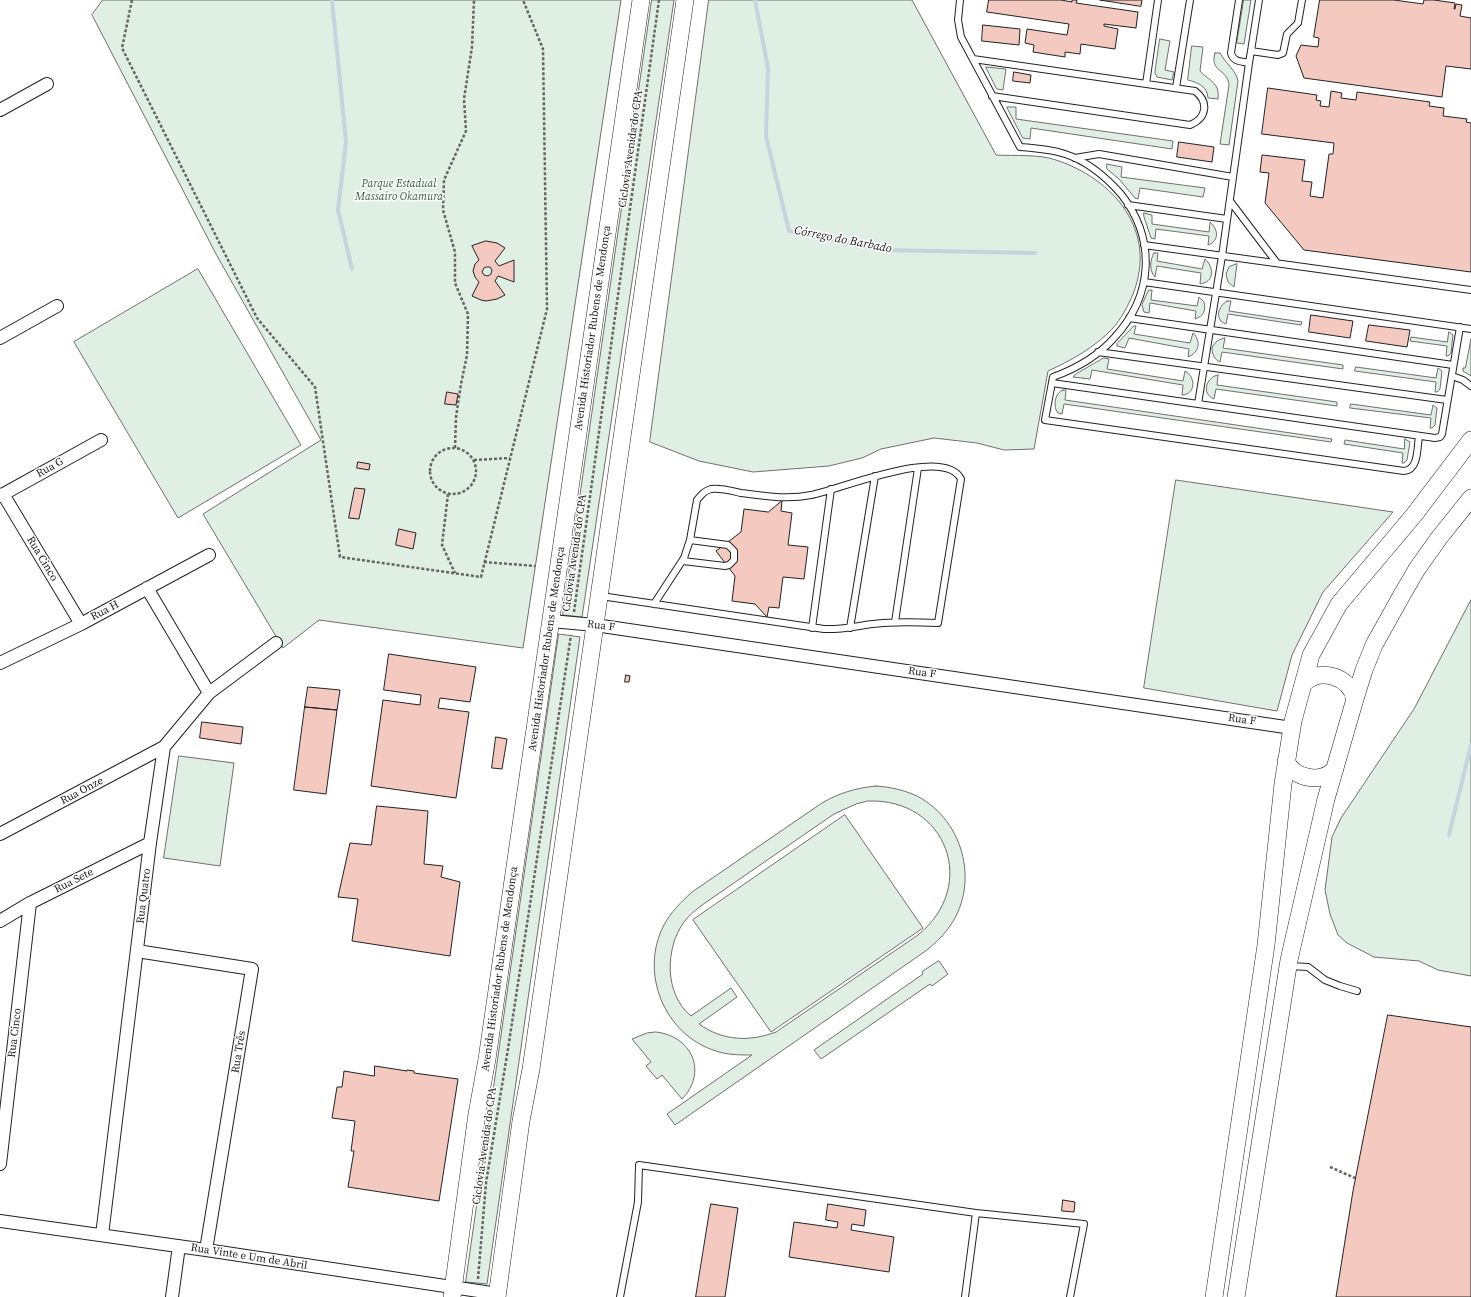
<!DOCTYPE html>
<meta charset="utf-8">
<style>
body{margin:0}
canvas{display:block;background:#fff}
</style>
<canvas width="1471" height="1297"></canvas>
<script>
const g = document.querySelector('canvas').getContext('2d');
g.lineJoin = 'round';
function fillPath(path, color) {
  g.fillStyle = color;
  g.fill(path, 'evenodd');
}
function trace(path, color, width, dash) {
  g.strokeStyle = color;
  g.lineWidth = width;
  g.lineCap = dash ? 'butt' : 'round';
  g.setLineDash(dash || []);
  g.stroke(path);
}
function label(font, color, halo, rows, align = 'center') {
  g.font = font + ' "Source Serif 4",serif';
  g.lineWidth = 3;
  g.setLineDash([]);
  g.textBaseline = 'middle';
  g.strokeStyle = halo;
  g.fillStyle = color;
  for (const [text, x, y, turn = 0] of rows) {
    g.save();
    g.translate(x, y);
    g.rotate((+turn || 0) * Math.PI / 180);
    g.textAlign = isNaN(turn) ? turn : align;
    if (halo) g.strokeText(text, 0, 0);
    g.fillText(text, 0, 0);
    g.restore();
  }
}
const green = new Path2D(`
 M103,0H621L523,648L319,620L283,648L203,514L321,440L216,254L92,15Z
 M652,0H674L582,617L563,615Z
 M709,0H912L996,155C1014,156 1039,154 1056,160C1114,179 1158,231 1133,294C1128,306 1121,319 1113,328C1094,348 1072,360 1048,371L1034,449L1004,450L977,443L934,438L881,449L862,458L829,466L753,472L699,461L650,442Z
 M1244,0H1251L1244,44L1237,43Z
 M1160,39L1170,41L1165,70L1174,72L1172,80L1157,77L1155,73Z
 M1192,46L1203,47L1200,71C1209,81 1220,82 1218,99L1208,98C1207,86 1199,83 1188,80Z
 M1215,53H1220C1225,63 1236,70 1238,81L1229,145L1220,144L1229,85C1228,69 1209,72 1215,53Z
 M986,67L1006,69L1003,90L997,89Z
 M1007,107H1016V119L1173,141L1172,149L1031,128L1030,139L1023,138Z
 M1107,164L1122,167L1121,177L1205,188L1203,197L1140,188L1138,199L1135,198L1119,179L1107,169Z
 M1144,213L1152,215V224L1209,232L1210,222C1219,230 1219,241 1208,245L1209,236L1156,229L1155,239L1151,238L1144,217Z
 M1154,253H1158L1157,261L1202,269L1205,259C1214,267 1215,282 1200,284L1201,273L1157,266L1155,277C1149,271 1150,259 1154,253Z
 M1237,264L1234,287L1228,282L1226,274L1229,267Z
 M198,269L301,445L178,518L74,342Z
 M1149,290H1152L1151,300L1197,306L1199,297L1204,302C1206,310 1204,316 1195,319L1196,311L1150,303L1149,313L1144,312L1142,305Z
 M1227,301H1231L1229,311L1302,322L1301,325L1228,314L1226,324C1214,320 1218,306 1227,301Z
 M1134,326H1136L1134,334L1190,343L1193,333C1201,341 1200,352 1188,357L1189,349L1129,338L1125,348L1117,346V344Z
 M1449,332L1453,335L1451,353L1448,356H1446L1447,346L1410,341L1411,337L1447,342Z
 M1225,338L1223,348L1343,365V369L1222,352L1220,362C1214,359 1212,354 1212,347L1217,341Z
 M1471,339V376L1463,371V368H1465Z
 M1104,358L1109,359L1107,369L1183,381L1185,371C1196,377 1196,394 1182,395L1183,385L1092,370L1090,379L1073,377L1076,374Z
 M1356,367L1436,378L1438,368L1442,371L1440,389L1437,392H1435L1436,382L1355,371Z
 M1218,375L1217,385L1337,402V406L1216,389L1214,399C1201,394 1206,377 1218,375Z
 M1063,390H1066L1065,400L1332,439L1331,442L1064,404L1062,414L1058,413L1056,410C1054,403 1055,393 1063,390Z
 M1351,404L1431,415L1433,405L1437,408L1435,425L1432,428H1430L1431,418L1350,408Z
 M1405,439L1410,442L1407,460L1404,463H1402L1403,453L1344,444L1345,440L1404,449Z
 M1176,480L1393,512L1323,592L1292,655L1277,711L1144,688Z
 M1471,600V976L1438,970L1419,961L1374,957L1347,943L1338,935L1330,914L1325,890L1332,837L1341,818L1414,709Z
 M559,634L580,637L487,1284L466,1282Z
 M179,756L234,763L220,866L164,858Z
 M876,786C890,787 904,790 917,796C965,821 981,887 947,930C941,938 934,944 927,950L675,1125L667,1114L752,1055C740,1055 728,1055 716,1051C664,1035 639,972 664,925C671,912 681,902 692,892L822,803C839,793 856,788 876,786ZM868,801C947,798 979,886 918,935L776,1032C749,1042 723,1041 699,1024L737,997L731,988L691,1016C664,994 665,948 684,922C689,915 696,910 702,905L834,814L856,804Z
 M845,815L923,928L771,1032L693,920Z
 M939,961L948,974L932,986L930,984L821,1059L814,1050L923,974L922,972Z
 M656,1032C692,1036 708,1072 682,1099L662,1075L657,1079L646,1066L651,1062L632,1039L647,1033Z`);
const stream = new Path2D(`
 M332,0L346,142L338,210L352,269
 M755,0L768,68L766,136L789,231L882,250L1035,253
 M1449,835L1471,745`);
const building = new Path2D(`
 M989,0H1061L1072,2V0H1077L1076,3L1138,12L1136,28L1104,24V26L1118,29L1115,49L1081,44L1080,54L1065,52V57L1033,52L1034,45L1025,43L1027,29L1067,35L1069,24L987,12Z
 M1100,0H1142L1141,6Z
 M1320,0H1394L1423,4L1424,0H1434L1455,3L1454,9H1455L1456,4L1462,5L1460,16L1471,18V69L1446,66L1442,97L1304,78L1296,56L1301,45L1318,47L1319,38L1314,37Z
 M983,25L1020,29L1019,45L982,41Z
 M1014,72L1031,75L1030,83L1013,81Z
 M1268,88L1317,95L1316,100L1321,101L1320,106L1329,107L1331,91L1342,93L1341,98L1356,100L1357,92L1430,102L1429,106L1444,108L1443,116L1467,119L1466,122L1471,123V272L1304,250L1265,203L1269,173L1260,172L1262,155L1305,160L1302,181L1312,182L1310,196L1323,198L1329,154H1333L1334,143L1262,134Z
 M1179,142L1214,147L1212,162L1177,157Z
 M486,241L497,243L505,248L495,261L499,266L514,260V282L498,276L495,281L505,295L497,299L486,301L481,300L472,296L479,282L475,277L473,271L475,264L479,260L472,246ZM487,267H490L492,270L491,274L488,276L484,275L482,272L484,268Z
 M1311,315L1353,321L1350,338L1309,332Z
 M1369,325L1410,330L1407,347L1366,341Z
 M447,392L458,394L456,405L445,404Z
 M358,462L370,464L369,470L357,468Z
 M355,488L365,489L359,519L349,518Z
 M782,501L781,511L792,513L788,545L808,547L804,579L783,577L779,608L769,607L767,617L755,604L732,601L735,576L716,551L741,532L744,509L768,512Z
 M399,529L416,533L413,549L396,545Z
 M389,654L476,667L470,702L440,698L438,708L469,712L456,798L371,786L383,700L420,705L421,695L384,690Z
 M626,675L630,676L629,682H625Z
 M308,687L340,690L337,710L305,707Z
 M305,707L337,710L326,794L294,790Z
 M202,722L243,727L241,744L200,738Z
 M496,737L507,739L502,769L492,768Z
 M377,806L428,811L424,864L443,866L441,877L460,882L450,956L352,941L358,899L338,897L350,843L371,845Z
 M1388,1015L1471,1027V1297H1336L1353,1191Z
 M375,1066L407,1071V1070L414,1071V1073L458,1079L439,1201L348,1187L354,1151H351L355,1121L332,1118L337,1087H342L344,1071L374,1076Z
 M1063,1200L1075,1202L1074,1212L1062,1211Z
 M711,1204L738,1208L725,1297H696Z
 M828,1204L866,1210L864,1226L852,1224L851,1230L894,1237L889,1272L789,1257L794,1222L837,1228L838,1222L826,1220Z`);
const path = new Path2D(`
 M132,0L122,48L257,318L315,387L340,557L481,577L547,309L543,49L523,0
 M455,448L456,417L461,384L467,355L468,314L455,283V252L443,210L444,180L466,131L464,99L472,47L474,0
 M430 471a23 23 0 1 1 46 0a23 23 0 1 1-46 0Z
 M474,460L510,458
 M448,494L442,545L455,573
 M484,562L535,566
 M574,612L659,0
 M1330,1167L1355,1178
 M478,1279L486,1183L508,1049L571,635`);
const lane = new Path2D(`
 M960,0L958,20L961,37L1020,147C1035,148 1050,149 1065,154C1087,161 1106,177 1121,194C1157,240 1153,296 1114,338C1098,356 1075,369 1053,377L1045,420L1404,471C1419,470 1417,447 1419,436
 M1239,0L1231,53C1233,62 1241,61 1249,63L1251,51L1278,55L1283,53L1287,34L1298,23L1302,0
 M1251,51L1259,0
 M973,59L1195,91C1209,102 1207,118 1190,125L992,96
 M1146,84L1158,0
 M1176,88L1190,0
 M1075,158L1099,154L1233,177
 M1230,201L1277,263
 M1128,205L1227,219
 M1144,245L1471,290
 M1144,282L1471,329
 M1129,318L1453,365
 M1098,352L1447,400
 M1452,376L1463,380L1471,386
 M1052,383L1435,438L1440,437L1442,434L1460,327
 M1198,404L1222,256L1249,63
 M683,561L725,566L729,565L734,560V551L728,545L690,540
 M601,596L824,629C841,630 856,626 873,624C895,621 917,622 938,623L961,479C944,445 839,490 811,495C788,500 764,496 741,493C732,491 721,488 711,489C704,491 701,495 697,500L690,540L684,558L654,604
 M895,622L918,468
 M812,628L831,489
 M850,628L875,476
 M1289,966L1308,967L1325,980L1340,986L1357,991
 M620,1297L638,1202L639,1165L976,1213
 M965,1297L976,1213L1084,1224L1070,1297`);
const street = new Path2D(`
 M0,110L47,84
 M0,338L57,306
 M3,494L81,624
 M0,496L101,440
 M551,621L595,625L1292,728
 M0,663L81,624L209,555
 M209,693L276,643
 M0,834L164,747
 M0,921L30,903L150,843
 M137,951L252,969L206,1250
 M0,1164L30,903
 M0,1221L206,1250L498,1294
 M102,1235L150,843L164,747L209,693L147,588
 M172,1297L179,1246`);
const secondary = new Path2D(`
 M1304,683C1321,667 1350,677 1355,699
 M1286,761C1294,779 1322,784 1335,769
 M452,1297L477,1114L487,1059L641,0
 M497,1297L521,1121L531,1069L685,0
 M1214,1297L1266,945L1283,784L1293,721L1311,655L1339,604L1414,515L1471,440
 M1236,1297L1289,960L1326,799L1355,699L1364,670L1374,645L1403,593L1417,569L1439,538L1471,498`);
const streetNames = [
 ["Ciclovia Avenida do CPA",631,149,-82],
 ["Avenida Historiador Rubens de Mendonça",593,328,-82],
 ["Rua G",50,468,-29],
 ["Ciclovia Avenida do CPA",575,553,-82],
 ["Rua Cinco",42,559,59],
 ["Rua H",105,611,-28],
 ["Rua F",601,626,7],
 ["Avenida Historiador Rubens de Mendonça",547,649,-82],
 ["Rua F",922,673,8],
 ["Rua F",1242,720,8],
 ["Rua Onze",82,791,-28],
 ["Rua Sete",74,881,-27],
 ["Rua Quatro",144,896,-83],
 ["Avenida Historiador Rubens de Mendonça",500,969,-82],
 ["Rua Cinco",15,1033,-83],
 ["Rua Três",239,1052,-81],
 ["Ciclovia Avenida do CPA",485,1146,-82],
 ["Rua Vinte e Um de Abril",249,1257,9]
];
const parkNames = [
 ["Parque Estadual",399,184],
 ["Massairo Okamura",399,197]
];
const waterNames = [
 ["Córrego do Barbado",843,240,11]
];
fillPath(green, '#e0efe3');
trace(green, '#6f6f6f', 1);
trace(stream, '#c7d3dd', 4);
fillPath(building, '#f3c9c0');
trace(building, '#222', 1);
trace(lane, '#222', 8);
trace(street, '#222', 14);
trace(secondary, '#222', 18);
trace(path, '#646464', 2.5, [3, 2]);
trace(lane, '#fff', 6);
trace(street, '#fff', 12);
trace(secondary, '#fff', 17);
label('11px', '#222', '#fff', streetNames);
label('italic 11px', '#2f5e38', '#fff', parkNames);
label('italic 12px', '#222', '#fff', waterNames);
</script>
